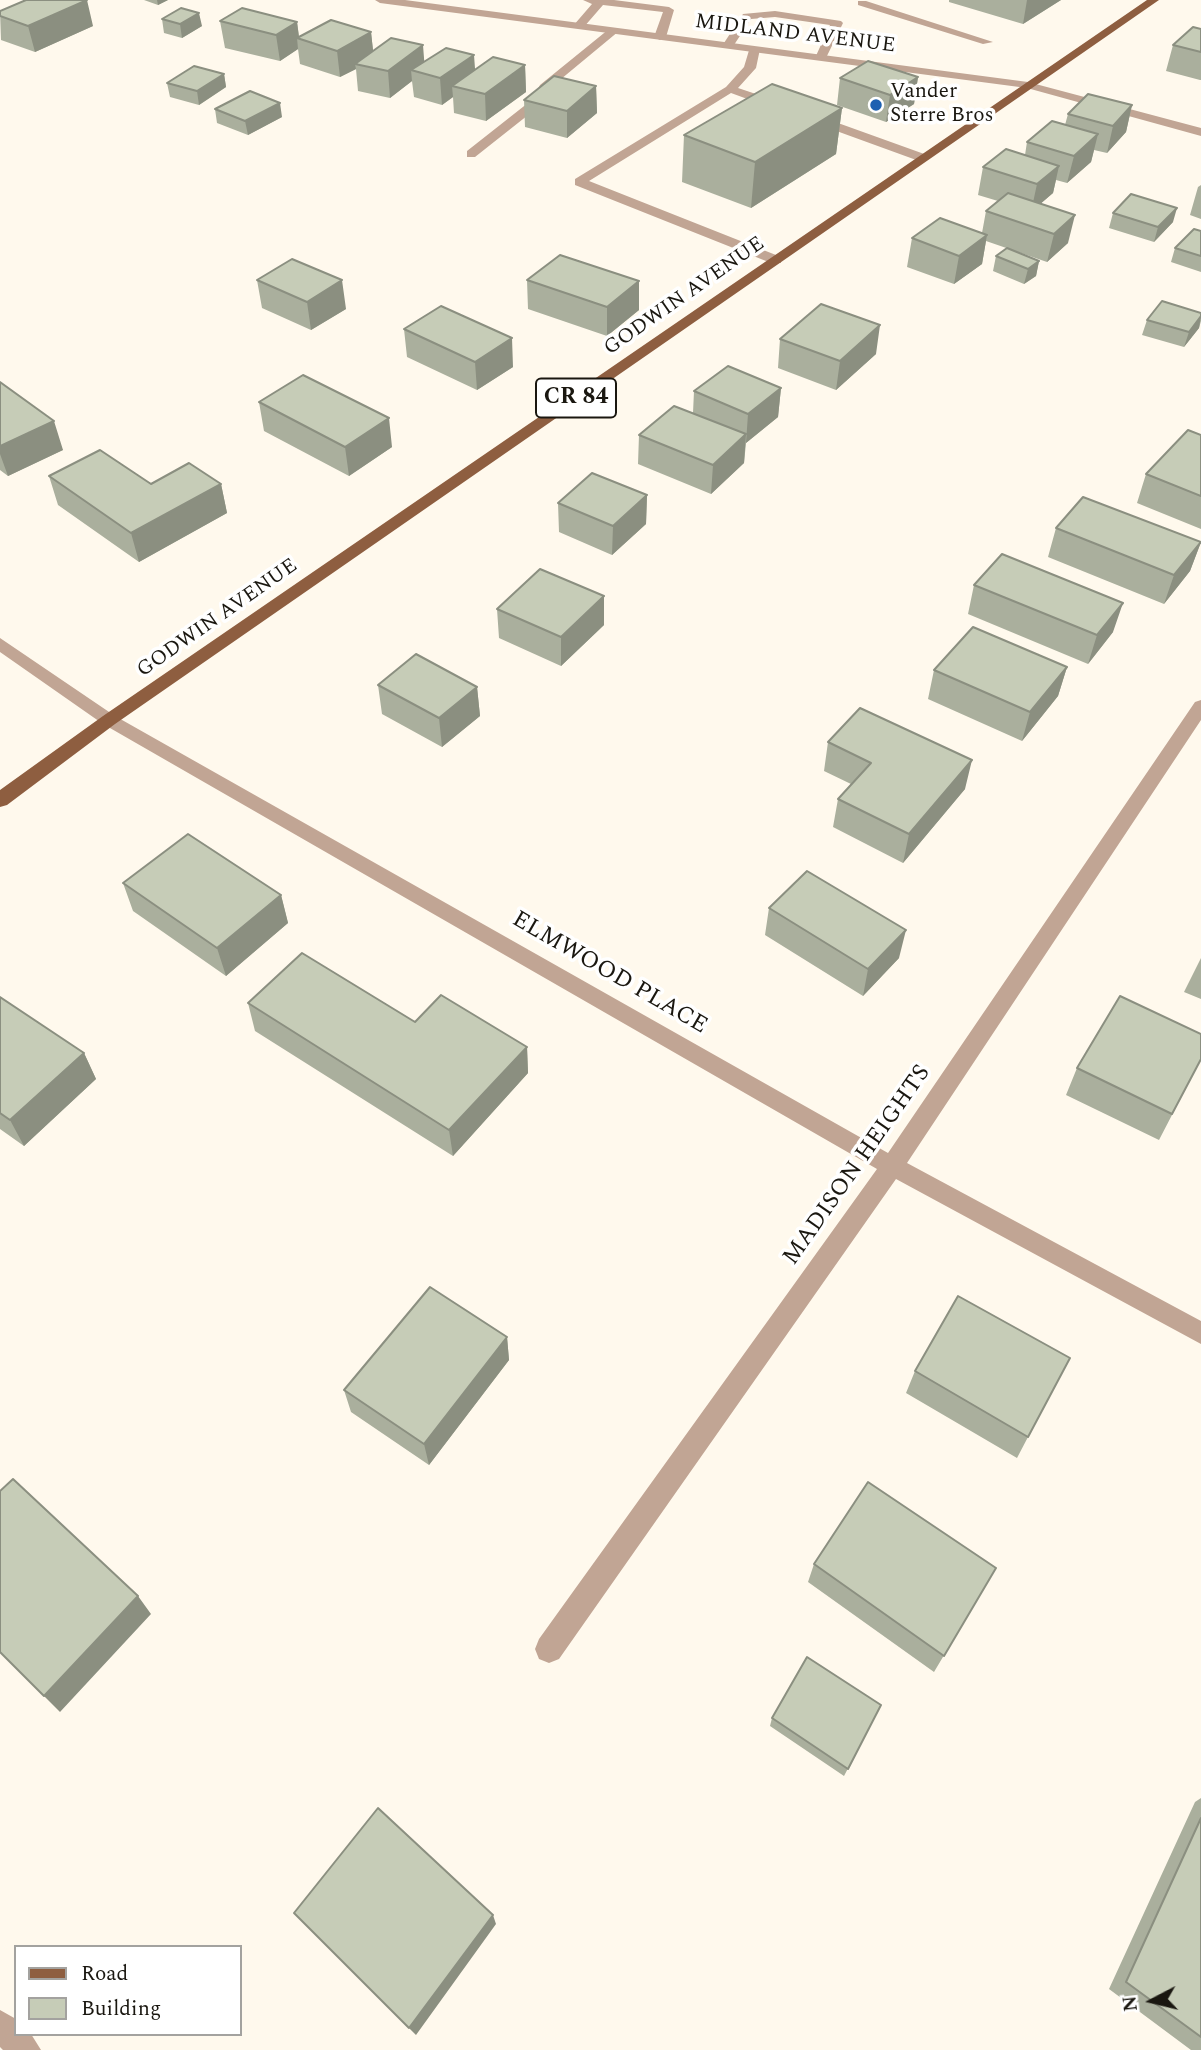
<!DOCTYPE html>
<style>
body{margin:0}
#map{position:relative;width:1201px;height:2050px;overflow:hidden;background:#fff9ed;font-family:Spectral,serif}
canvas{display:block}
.legend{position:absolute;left:14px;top:1945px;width:228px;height:91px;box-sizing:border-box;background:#fff;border:2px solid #a3a29f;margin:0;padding:9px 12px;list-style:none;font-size:21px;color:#1a1710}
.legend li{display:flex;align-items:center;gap:14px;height:35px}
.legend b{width:35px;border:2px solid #a3a29f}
.north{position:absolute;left:1117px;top:1966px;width:70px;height:70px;-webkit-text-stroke:5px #fff;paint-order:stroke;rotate:263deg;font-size:19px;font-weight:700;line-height:28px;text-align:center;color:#1a1710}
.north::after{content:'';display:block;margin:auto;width:24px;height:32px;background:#1a1710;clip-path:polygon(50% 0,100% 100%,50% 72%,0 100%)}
</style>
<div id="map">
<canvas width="1201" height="2050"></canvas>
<ul class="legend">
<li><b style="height:9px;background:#8e5e40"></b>Road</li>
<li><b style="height:19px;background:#c6ccb7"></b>Building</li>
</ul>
<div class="north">N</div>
</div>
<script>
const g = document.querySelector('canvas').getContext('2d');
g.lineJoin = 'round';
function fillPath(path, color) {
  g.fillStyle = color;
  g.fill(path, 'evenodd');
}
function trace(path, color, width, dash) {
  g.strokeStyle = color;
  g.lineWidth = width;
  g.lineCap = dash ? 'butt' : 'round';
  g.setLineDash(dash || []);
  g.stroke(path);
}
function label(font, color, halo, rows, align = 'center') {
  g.font = font + ' Spectral,serif';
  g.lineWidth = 7;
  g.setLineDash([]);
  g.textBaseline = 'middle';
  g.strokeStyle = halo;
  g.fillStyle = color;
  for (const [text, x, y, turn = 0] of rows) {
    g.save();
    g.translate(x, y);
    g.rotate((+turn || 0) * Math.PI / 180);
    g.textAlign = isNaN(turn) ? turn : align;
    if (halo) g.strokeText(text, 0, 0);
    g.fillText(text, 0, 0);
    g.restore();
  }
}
const lane = new Path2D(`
 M583,0H614L669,7L674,10L666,37L660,40L654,37L663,12L603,5L583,28H575L573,26L592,4Z
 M858,1H866L993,42L983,44L858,5Z
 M775,11L841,21L843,23L825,60L815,58L830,25L775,17L751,19L732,48H724L722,46L743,14Z
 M609,29L619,31L549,89L542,104L475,157H467V151L533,99L540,85Z
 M750,47L760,49L756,68L738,88L780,102V108H772L731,93L589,181L781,257V263H771L575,185V179L726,87L744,67Z
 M813,114L927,155L929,158L923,162L919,161L809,121L807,118Z`);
const street = new Path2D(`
 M375,0H405L1028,82L1201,128V136L1027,88L380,3Z
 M0,638L115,716L888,1153L1195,702L1201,700V720L907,1163L1201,1321V1344L896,1179L559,1659L549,1663L539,1659L535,1649L539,1639L877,1169L103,724L0,652Z
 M0,2010L16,2019V2034H31L41,2050H3L0,2047Z`);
const primary = new Path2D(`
 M1147,0H1159L115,724L7,805L0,807V790L103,716Z`);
const wall = new Path2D(`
 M144,0H168L158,5Z
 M949,0H1061L1023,24L949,2Z
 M0,11L93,26L35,52L1,40Z
 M162,19L202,26L182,38L164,33Z
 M220,21L297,22L299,36L371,32L373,51L424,62L475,69L525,65L526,92L486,121L454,113L453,97L442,105L414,97L412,81L390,98L358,91L356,69L340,77L300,64L298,49L280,61L225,48Z
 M1201,29V80H1200L1166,71L1173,45Z
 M224,74L226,87L199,105L170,97L167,83Z
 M918,77L914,104L886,122L837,105L840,78Z
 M596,86L597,113L567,138L525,127L524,100Z
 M1132,105L1126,132L1107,153L1094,150L1091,162L1067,183L1056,180L1053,193L1040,204L1068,243L1047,262L986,241L982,264L954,284L907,267L912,238L982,233L986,211L998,201L978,195L983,167L1025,155L1027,142L1065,125L1068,114Z
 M842,108L836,154L751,208L682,182L684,135Z
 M215,109L282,117L248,135L217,123Z
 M1201,185V219L1190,215L1198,187Z
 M1113,213L1173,222L1154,242L1109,228Z
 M1201,231V272L1171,262L1175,248Z
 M996,256L1039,261L1036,276L1024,284L993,271Z
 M257,280L346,309L311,330L262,308Z
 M527,280L639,281V310L607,336L528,309Z
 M1201,313V321L1199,328L1184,347L1142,335L1147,320Z
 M404,329L513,367L477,390L407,357Z
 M780,339L876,354L836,390L778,368Z
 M0,382L63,450L8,476L0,470Z
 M781,388L778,417L746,443L744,463L711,494L638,464L639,435L693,413L694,391Z
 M259,402L392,447L349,476L264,431Z
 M1201,435V529L1137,503L1146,474Z
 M49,476L151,484H221L227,513L139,562L58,505Z
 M647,495L646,524L612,555L559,532L558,503Z
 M1056,528L1201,542L1190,571L1164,604L1048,557Z
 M974,585L1113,632L1088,664L968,614Z
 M497,609L604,625L561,666L499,638Z
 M1067,667L1058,696L1022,741L928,699L934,670Z
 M378,685L477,687L480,716L442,747L382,714Z
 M828,742L965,789L903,863L833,827L838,799L851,784L824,771Z
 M123,883L281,895L288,923L226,976L133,911Z
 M769,908L899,958L863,996L765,935Z
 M1201,958V999L1184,992Z
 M0,997L84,1053L96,1079L24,1146L0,1129Z
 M248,1003L415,1022L527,1047L528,1073L453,1156L255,1031Z
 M1201,1059L1159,1140L1066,1095L1077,1068Z
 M507,1337L509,1360L429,1465L351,1412L344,1390Z
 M915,1371L1028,1437L1017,1458L906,1393Z
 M814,1564L996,1568L934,1672L808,1582Z
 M881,1705L844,1776L770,1726L772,1718Z
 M1201,1798V2050H1191L1109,1989L1195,1802Z`);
const shadedWall = new Path2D(`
 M87,0L93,26L35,52L28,26Z
 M157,0H168L158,5Z
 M1027,0H1061L1023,24Z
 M199,13L202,26L182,38L180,24Z
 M297,22L299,38H297L298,49L280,61L276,35Z
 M371,32L374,59L355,64L356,69L340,77L337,51Z
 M423,45L425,71L411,70L412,81L390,98L388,71Z
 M474,55L476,82L452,86L453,97L442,105L440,78Z
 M525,65L526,92L486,121L485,94Z
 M224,74L226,87L199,105L197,91Z
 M918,77L914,104L886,122L890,95Z
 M596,86L597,113L567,138V111Z
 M280,103L282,117L248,135L245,121Z
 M1132,105L1126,132L1107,153L1113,126Z
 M842,108L836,154L751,208L755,162Z
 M1098,134L1091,162L1067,183L1074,156Z
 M1059,166L1053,193L1031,212L1037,184Z
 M1177,208L1173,222L1154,242L1158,227Z
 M1075,215L1068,243L1047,262L1054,234Z
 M987,235L982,264L954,284L959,256Z
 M1039,261L1036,276L1024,284L1028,269Z
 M342,280L346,309L311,330L307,302Z
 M639,281V310L607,336V307Z
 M1201,316L1199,328L1184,347L1189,332Z
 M880,325L876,354L836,390L840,361Z
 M512,338L513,367L477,390L475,362Z
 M781,388L778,417L746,443L748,414Z
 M389,418L392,447L349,476L345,447Z
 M54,421L63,450L8,476L0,454V446Z
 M746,434L744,463L711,494L713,465Z
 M221,484L227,513L139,562L131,533Z
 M647,495L646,524L612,555L613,526Z
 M1201,542L1190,571L1164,604L1174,575Z
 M604,596V625L561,666V637Z
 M1123,603L1113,632L1088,664L1097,635Z
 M1067,667L1058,696L1022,741L1030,712Z
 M477,687L480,716L442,747L439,718Z
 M972,760L965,789L903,863L909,834Z
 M281,895L288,923L226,976L217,948Z
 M906,930L899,958L863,996L868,969Z
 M527,1047L528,1073L453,1156L449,1130Z
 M84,1053L96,1079L24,1146L10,1120Z
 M507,1337L509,1360L429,1465L424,1444Z
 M138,1596L151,1614L60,1712L44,1696Z
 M493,1915L496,1924L416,2035L409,2028Z`);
const building = new Path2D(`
 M26,0H87L28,26L0,16V11Z
 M181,8L199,13L180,24L162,19Z
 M242,8L297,22L276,35L220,21Z
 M331,20L371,32L337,51L297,38Z
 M1193,27L1201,29V52L1173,45Z
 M391,38L423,45L388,71L355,64Z
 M446,48L474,55L440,78L411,70Z
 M493,57L525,65L485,94L452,86Z
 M868,61L918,77L890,95L840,78Z
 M194,66L224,74L197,91L167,83Z
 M554,76L596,86L567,111L524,100Z
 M772,84L842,108L755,162L684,135Z
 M250,91L280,103L245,121L215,109Z
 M1088,94L1132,105L1113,126L1068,114Z
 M1052,121L1098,134L1074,156L1027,142Z
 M1006,149L1059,166L1037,184L983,167Z
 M1008,193L1075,215L1054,234L986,211Z
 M1131,194L1177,208L1158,227L1113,213Z
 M940,218L987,235L959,256L912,238Z
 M1194,229L1201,231V256L1175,248Z
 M1007,248L1039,261L1028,269L996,256Z
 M560,255L639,281L607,307L527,280Z
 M292,259L342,280L307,302L257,280Z
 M1162,301L1201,313V316L1189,332L1147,320Z
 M821,304L880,325L840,361L780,339Z
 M441,306L512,338L475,362L404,329Z
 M728,366L781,388L748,414L694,391Z
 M303,375L389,418L345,447L259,402Z
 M0,382L54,421L0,446Z
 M674,406L746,434L713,465L639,435Z
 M1188,430L1201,435V496L1146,474Z
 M100,450L151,484L189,463L221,484L131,533L49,476Z
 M592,473L647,495L613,526L558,503Z
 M1083,497L1201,542L1174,575L1056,528Z
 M1002,554L1123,603L1097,635L974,585Z
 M540,569L604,596L561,637L497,609Z
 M973,627L1067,667L1030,712L934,670Z
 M416,654L477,687L439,718L378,685Z
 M860,708L972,760L909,834L838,799L871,763L828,742Z
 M188,834L281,895L217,948L123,883Z
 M807,871L906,930L868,969L769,908Z
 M302,953L415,1022L441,995L527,1047L449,1130L248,1003Z
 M1120,996L1201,1034V1059L1172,1114L1077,1068Z
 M0,997L84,1053L10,1120L0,1113Z
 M430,1287L507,1337L424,1444L344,1390Z
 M958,1296L1070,1358L1028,1437L915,1371Z
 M13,1479L138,1596L44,1696L0,1652V1491Z
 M868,1482L996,1568L944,1656L814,1564Z
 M807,1657L881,1705L848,1769L772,1718Z
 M378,1808L493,1915L409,2028L294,1913Z
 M1201,1818V2037L1126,1982Z`);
const markers = [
 [876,105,7,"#1d60b1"]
];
const farStreetnames = [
 ["MIDLAND AVENUE",795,35,7],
 ["GODWIN AVENUE",685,297,-35],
 ["GODWIN AVENUE",218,619,-35]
];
const farPoinames = [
 ["Vander",890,93],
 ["Sterre Bros",890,117]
];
const shields = [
 [576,398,80]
];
const shieldNames = [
 ["CR 84",576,398]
];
const streetNames = [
 ["ELMWOOD PLACE",609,974,30],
 ["MADISON HEIGHTS",858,1166,-55]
];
fillPath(lane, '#c1a594');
fillPath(street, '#c1a594');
fillPath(primary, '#8e5e40');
fillPath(wall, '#aaaf9d');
fillPath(shadedWall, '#8b8f80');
fillPath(building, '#c6ccb7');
trace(building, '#8b8f80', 2);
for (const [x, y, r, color] of markers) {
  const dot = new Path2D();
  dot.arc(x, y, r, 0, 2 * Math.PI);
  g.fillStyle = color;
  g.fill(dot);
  trace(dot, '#fff', 2.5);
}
label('21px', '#1a1710', '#fff', farStreetnames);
label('21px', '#1a1710', '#fff', farPoinames, 'left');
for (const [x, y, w] of shields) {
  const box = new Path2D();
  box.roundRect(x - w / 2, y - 19.5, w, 39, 5);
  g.fillStyle = '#fff';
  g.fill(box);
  trace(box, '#1a1710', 2);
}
label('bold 23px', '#1a1710', null, shieldNames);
label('24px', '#1a1710', '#fff', streetNames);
</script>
